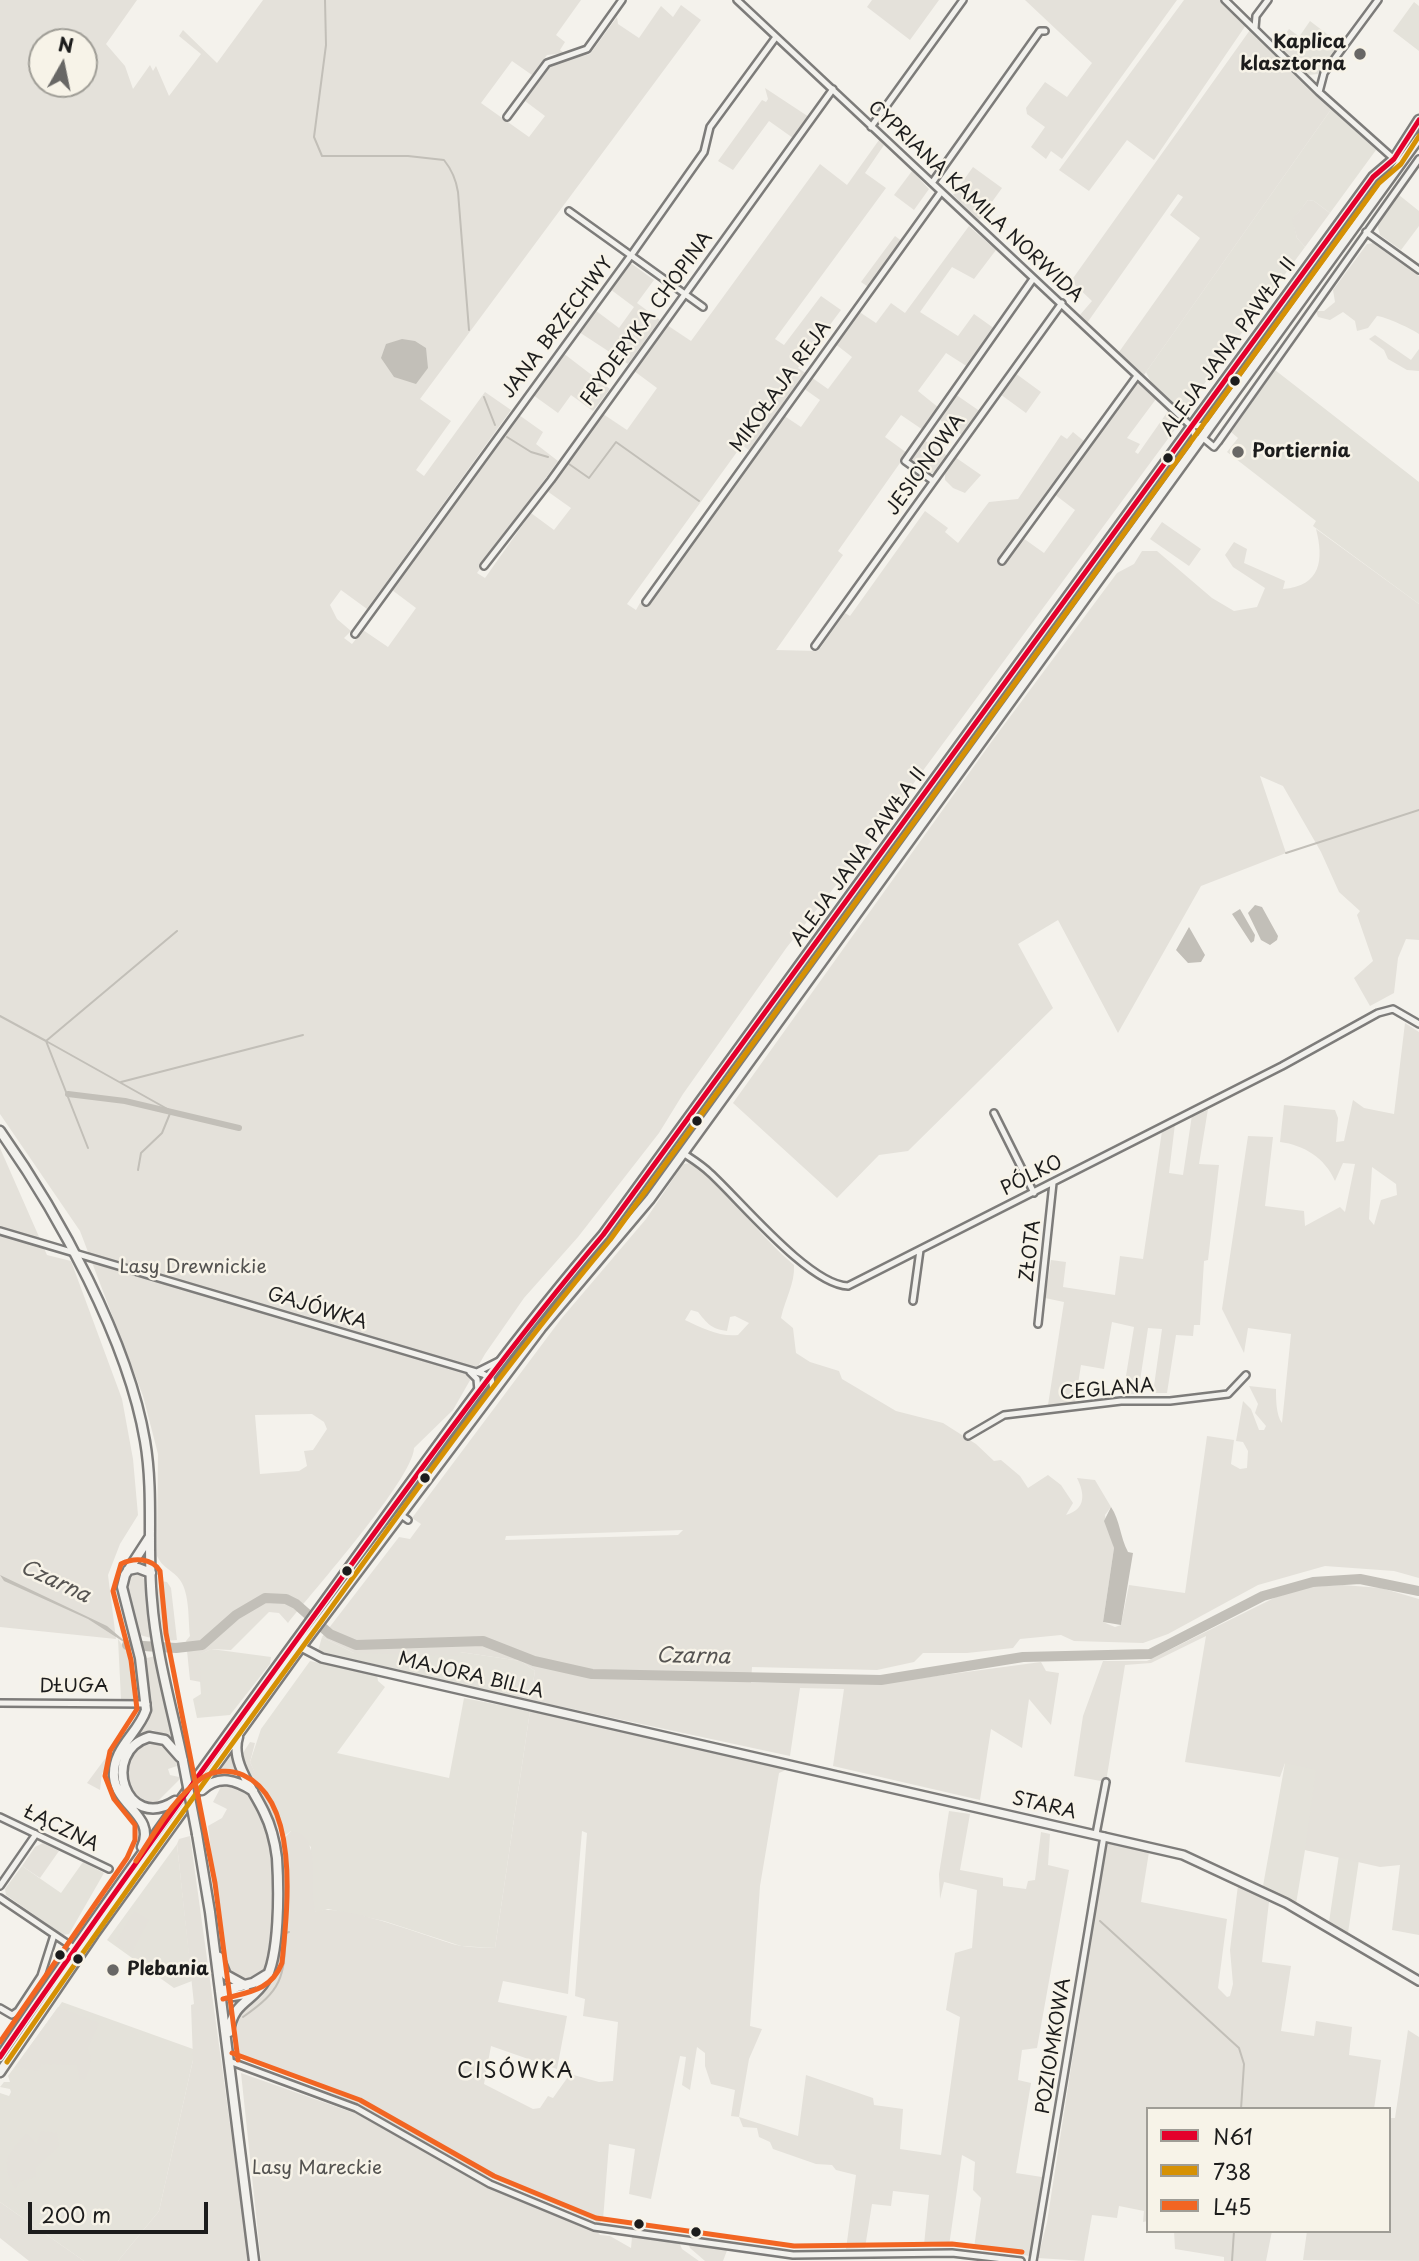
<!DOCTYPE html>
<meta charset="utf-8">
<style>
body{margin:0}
#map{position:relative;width:1419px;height:2261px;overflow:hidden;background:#f4f2ec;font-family:"Playpen Sans",sans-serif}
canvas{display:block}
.legend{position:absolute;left:1146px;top:2107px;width:245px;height:126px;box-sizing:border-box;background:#f7f3e8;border:2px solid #9f9d96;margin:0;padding:9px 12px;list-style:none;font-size:21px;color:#1c1c1c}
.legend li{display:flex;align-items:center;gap:14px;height:35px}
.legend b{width:35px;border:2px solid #9f9d96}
.north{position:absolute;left:28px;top:28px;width:70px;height:70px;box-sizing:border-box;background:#f7f3e8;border:2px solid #9f9d96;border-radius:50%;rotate:9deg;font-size:19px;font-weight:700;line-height:28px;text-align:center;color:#1c1c1c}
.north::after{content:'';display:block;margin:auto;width:24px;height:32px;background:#686765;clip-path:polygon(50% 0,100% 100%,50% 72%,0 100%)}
.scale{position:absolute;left:28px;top:2202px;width:180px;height:32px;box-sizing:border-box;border:4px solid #1c1c1c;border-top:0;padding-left:9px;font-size:21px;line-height:24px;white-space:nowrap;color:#1c1c1c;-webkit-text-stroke:5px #f7f3e8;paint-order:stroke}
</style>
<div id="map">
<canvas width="1419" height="2261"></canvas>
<ul class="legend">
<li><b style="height:9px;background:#e4002b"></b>N61</li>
<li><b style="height:9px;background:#d69104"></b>738</li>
<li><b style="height:9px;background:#f26522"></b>L45</li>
</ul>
<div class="north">N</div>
<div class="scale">200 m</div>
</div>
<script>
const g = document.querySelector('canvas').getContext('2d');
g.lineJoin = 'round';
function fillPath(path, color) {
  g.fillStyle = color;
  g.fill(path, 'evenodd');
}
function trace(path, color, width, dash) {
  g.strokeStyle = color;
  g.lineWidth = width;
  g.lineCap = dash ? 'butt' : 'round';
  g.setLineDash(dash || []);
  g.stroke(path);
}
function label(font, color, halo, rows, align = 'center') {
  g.font = font + ' "Playpen Sans",sans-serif';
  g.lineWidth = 5;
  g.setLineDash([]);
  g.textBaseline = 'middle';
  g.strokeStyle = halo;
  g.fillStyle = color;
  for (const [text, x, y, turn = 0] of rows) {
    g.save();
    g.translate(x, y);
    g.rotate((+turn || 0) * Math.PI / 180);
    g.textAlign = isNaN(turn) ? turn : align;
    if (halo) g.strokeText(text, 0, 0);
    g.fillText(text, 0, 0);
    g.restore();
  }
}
const built = new Path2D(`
 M1414,2L1419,6V51L1393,31Z
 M1310,21L1340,44L1318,74L1308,75L1294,62L1308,44L1299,37Z
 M1332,108L1376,150L1330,213L1314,201L1308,200L1293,220L1297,238L1305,247L1188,406L1175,405L1151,382L1146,372Z
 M1399,195L1419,211V226L1401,250L1380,235L1377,224Z
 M1275,370L1419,482V604L1313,526L1316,521L1227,452L1238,438L1231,432Z
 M322,1637L354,1653L460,1652L521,1661L535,1671L530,1700L318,1651Z
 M118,1639L137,1667L142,1700L121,1699Z
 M211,1649L271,1657L270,1664L230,1715L197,1718L193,1699L201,1694L198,1655Z
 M310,1661L377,1675L378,1681L385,1687L337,1753L449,1778L464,1698L530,1711L495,1948L461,1946L384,1921L328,1909L316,1913L311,1901V1847L291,1831L283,1837L250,1762L261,1729Z
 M1380,1720L1348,1933L1329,1922L1339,1855L1305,1850L1296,1904L1263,1886L1285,1763Z
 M177,1844L192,1981L174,1988L107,1940Z
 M83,1862L104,1873L69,1934L63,1935L6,1895L5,1889L22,1866L61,1893Z
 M62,2002L193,2049V2060L159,2211L118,2261H84L0,2202V2093L9,2096L11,2092L10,2089L0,2087L4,2082H10L8,2076Z`);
const green = new Path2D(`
 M0,0H137L106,44L125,66L133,89L150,65L153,71L156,66L169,96L201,54L179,36L183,30L217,63L263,0H581L556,35L565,42L560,50L564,53L547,55L532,75L512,61L481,103L529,137L545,116L525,101L552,64L590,54L617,17L618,24L639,38L661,6L673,17L681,5L701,20L420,399L451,421L416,470L424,476L485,392L511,410L367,609L341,590L330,605L337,619L351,631L344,638L352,644L363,630L388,647L416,608L392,590L519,415L543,432L536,444L558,461L477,573L485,578L531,513L554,530L571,508L547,491L603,414L627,430L657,388L634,371L667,325L691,341L820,164L847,185L879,140L884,145L865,173L886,188L775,339L784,345L821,296L841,310L798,368L807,374L750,451L742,445L627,604L636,610L640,603L652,602L655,592L783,415L801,427L820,400L803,388L811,377L828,389L852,357L834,343L858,311L876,323L891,303L905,313L969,226L996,250L974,279L952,267L920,312L958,336L974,314L995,329L968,367L946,353L918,391L939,408L923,430L901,415L885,437L907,453L838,551L843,555L776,650L818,651L845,613L850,616L925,511L948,528L945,532L958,543L989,502L1018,499L1061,435L1067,439L1073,432L1085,442L1000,560L1004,563L1023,538L1044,553L1075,510L1054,494L1136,381L1156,399L1127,438L1140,444L1135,452L1138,454L1168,411L1174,416L1176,428L871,841L787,947L683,1094L659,1133L578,1237L524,1298L485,1354L453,1410L414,1448C413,1479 312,1592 288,1623L279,1613L269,1612L231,1650L211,1649L199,1655L201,1682L190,1680L186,1641L190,1636C188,1620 190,1594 180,1580C173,1570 162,1568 157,1556L158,1454L143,1396L80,1231L0,1114ZM42,42H84V84H42ZM312,1414L324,1422L327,1429L313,1450L304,1451L307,1466L299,1471L260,1474L255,1415Z
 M872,0H939L910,40L867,7Z
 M1025,0H1177L1062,159L1051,151L1046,159L1031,147L1045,127L1027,114L1026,108L1045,82L1067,97L1092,63Z
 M1184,0H1220L1246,25L1154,160L1127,140L1089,191L1059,170Z
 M1289,29L1308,43L1294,62L1277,45Z
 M1250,30L1332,108L1144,375L1119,352L1200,238L1170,215L1183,197L1178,194L1087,323L1079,316L1092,301L1071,281Z
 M765,88L809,117L793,138L769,121L733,170L718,161L762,100L766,102L768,99Z
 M973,167L1002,188L979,220L953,195Z
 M912,171L929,189L914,210L894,195Z
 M1308,200L1314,201L1330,213L1305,247L1297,238L1292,220Z
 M895,236L903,242L870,288L861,282Z
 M1373,243L1419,276V334C1412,329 1386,317 1377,316L1368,328L1357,331L1355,321L1343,312L1330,320L1318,317L1316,311H1324L1335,302L1333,290L1367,244Z
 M628,264H632L654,280L637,303L660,320L628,364L579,332L595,310L619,328L634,307L610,289Z
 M1375,335L1411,360L1419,349V371L1407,370L1388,359L1384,350L1369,339Z
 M563,353L610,389L593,411L571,395L558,413L533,395Z
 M1015,373L1041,392L1026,413L1000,394Z
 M955,394L981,412L964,436L938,419Z
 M924,440L949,457L938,471L928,474L909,460Z
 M955,457L981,475L965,493L953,488L945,480V472Z
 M1162,522L1201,549L1189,566L1150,539Z
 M1316,529L1419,604V940L1406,939L1398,958L1394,993L1370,1006L1354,978L1373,961L1357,915L1360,911L1339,892L1321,852L1283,786L1260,776L1286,853L1201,886L1118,1033L1058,920L1018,944L1053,1008L908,1151L879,1155L837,1198L733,1103L992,741L1117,573L1134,564L1142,551H1157L1212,598L1234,611L1257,607L1265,588L1233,567L1225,555L1234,542L1247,549L1244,563L1285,581L1283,589C1321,586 1324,560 1316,529Z
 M1405,1023L1419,1032V1578L1394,1571L1325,1566L1258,1585L1168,1634L1143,1643L1074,1641L1061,1635L1020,1639L1013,1648L967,1653H923L914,1662L877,1670L752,1667L751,1683H884L1041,1662L1046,1671L1059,1673L1051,1725L1029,1699L1022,1748L991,1729L980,1800L833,1766L844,1689L800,1688L790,1756L530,1700L535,1671L521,1661L460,1652L458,1656L354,1653L322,1637L399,1537L410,1539L421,1524L412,1518L561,1319L646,1219L683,1164L691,1163C730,1192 757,1234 794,1265C795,1284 785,1299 781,1318L793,1328L796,1353L810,1362L839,1371L842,1379L896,1411L943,1423L976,1444L994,1461L1001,1460L1020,1476L1028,1488L1048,1475L1061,1485L1073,1503L1066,1515C1086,1509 1085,1494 1077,1478L1095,1480L1111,1507L1105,1515C1106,1529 1113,1536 1114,1548L1103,1622L1115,1627L1121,1625L1129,1585L1185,1593L1207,1436L1234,1440L1231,1464L1240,1469L1247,1468L1248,1451L1243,1442L1236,1441L1243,1401L1251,1409L1259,1430H1264L1266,1426L1255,1413L1258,1404L1249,1386L1276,1389C1276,1399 1276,1415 1282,1423L1291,1334L1248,1328L1244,1353L1222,1309L1248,1136L1273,1137L1265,1206L1304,1211L1305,1226L1340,1207L1345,1212L1355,1164L1343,1163L1335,1181C1325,1158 1304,1145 1280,1142L1284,1105L1335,1110L1338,1118L1336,1142L1344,1141L1353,1100L1364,1108L1394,1114ZM1372,1167L1396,1184L1397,1195L1381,1200L1374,1225L1369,1219ZM691,1310L698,1312C707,1323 711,1329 727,1331L730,1317L735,1316L749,1323L738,1335C719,1337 702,1328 685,1320ZM683,1530L678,1535L505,1540L506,1536Z
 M1208,1109L1199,1164L1219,1165L1208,1260L1204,1261L1200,1325H1194L1193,1336L1176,1335L1167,1393H1153L1162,1329L1148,1328L1138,1394H1123L1134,1327L1112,1322L1104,1369L1081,1365L1075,1403L1048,1405L1064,1302L1045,1298L1051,1260L1066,1262L1063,1287L1115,1295L1120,1256L1143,1259L1162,1131L1175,1124L1169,1173L1183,1175L1192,1115Z
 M0,1148L47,1255L71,1261L122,1399L133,1459L138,1515L120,1544L108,1575L116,1639L0,1627Z
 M134,1572L140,1573L144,1579L151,1638L136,1634L126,1579Z
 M160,1581L167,1582L171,1588L177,1640L164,1641L157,1595Z
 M1343,1585L1381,1588L1419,1599V1935L1392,1930L1400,1865L1380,1867L1305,1850L1316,1770L1285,1763L1280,1777L1185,1762L1206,1636L1151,1663L1125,1665L1106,1782L1074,1776L1083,1716L1103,1661H1147L1276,1597L1309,1587Z
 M155,1656L174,1739L153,1730L134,1735L149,1710L143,1659Z
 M142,1709L114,1751L110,1767L102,1773L100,1790L87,1783Z
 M530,1711L788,1769L779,1773L760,1886L750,2026L762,2029L749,2059L739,2117L798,2136L806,2075L873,2098L874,2105L903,2109L900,2149L941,2155L960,2017L946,2010L955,1953L972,1948L977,1890L944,1882L940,1899L939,1874L949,1811L970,1814L960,1870L1003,1878V1886L1026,1889L1028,1881L1035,1880L1041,1832L1050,1834L1048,1865L1069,1870L1037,2048L1022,2050L1018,2080L1031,2083L1016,2173L1042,2177L1030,2256L974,2248L981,2198L973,2190L975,2162L962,2155L949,2246L924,2245L929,2195L893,2191L891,2206L872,2204L865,2248L846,2249L856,2175L836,2170L832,2165L816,2164L773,2149L770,2142L759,2137L757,2128L743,2127L739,2117L731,2116L735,2090L711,2084L705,2066V2053L697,2047L690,2090L682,2085L686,2057L680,2056L651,2199L629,2194L635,2149L609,2144L603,2220L599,2223L486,2176L353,2102L239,2055L236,2034L238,2022L235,2019C247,2002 268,1993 275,1973L282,1882L280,1843L291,1831C325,1835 307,1889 316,1912C338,1901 430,1938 457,1945C469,1948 483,1947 495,1948ZM582,1831L587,1833L575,1996L585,1999L583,2016L618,2022L613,2081L599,2082L570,2074L553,2098L548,2096L540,2108L533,2109L484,2084L491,2046L557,2069L567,2016L498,2002L503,1981L568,1994Z
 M147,1741L161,1742L174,1755L177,1766L168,1769L170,1775L179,1777V1780L154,1805C129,1805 118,1770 133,1751C136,1747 143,1744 147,1741Z
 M250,1742L255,1743L250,1762L281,1827L280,1832L241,1756Z
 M231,1751L244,1781L228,1777L211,1780Z
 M223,1783C278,1787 273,1879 271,1918C270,1937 273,1961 260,1976L244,1982L229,1974L225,1964L208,1826L222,1818L227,1809L213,1802Z
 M190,1836L249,2261H118L159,2211L193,2060L191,2005L194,2004L177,1844L179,1839Z
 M43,1843L59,1851L40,1878L22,1866L35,1847Z
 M1106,1843L1149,1852L1141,1902L1227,1919L1218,1988L1227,1997L1230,1996L1233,1984L1230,1950L1238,1885L1269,1902L1262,1962L1291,1966L1281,2031L1314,2036L1316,2021L1352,2027L1349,2055L1381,2060L1374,2109H1148V2221L1143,2222L1144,2211L1119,2206L1117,2218L1092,2215L1084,2261L1038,2258L1047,2222Z
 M134,1911L149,1920L131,1953L115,1944Z
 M58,2007L99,2023L87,2049C94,2057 89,2070 85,2079L80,2080L77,2065L41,2064L38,2071L15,2067Z
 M1408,2030L1419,2037V2261L1303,2260L1307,2231H1389V2118H1395Z
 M241,2073L357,2114L494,2190L596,2230L600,2235L610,2236L631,2248L632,2237L636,2236L679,2242L682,2249L699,2261H261Z
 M41,2131L57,2133L59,2146L36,2167V2177L19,2182L15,2189C0,2160 7,2156 26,2134L37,2144Z
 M0,2202L84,2261H29L0,2238Z
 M1174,2231H1272L1266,2261H1224V2257L1175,2249Z
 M688,2243L728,2248L723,2261H705L690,2248Z`);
const water = new Path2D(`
 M402,339L415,341L426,348L428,368L416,384L394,377L381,358L386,344Z
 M1255,905L1262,907L1278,936L1277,940L1270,945L1261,940L1248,913Z
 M1240,909L1255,935L1254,941L1251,943L1232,914Z
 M1189,927L1205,955L1201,962L1188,963L1176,950Z
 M1111,1507C1120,1520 1120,1537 1128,1552L1133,1553L1121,1625L1103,1622L1114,1548L1104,1521Z
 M0,1575L107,1626L133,1648L88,1619L4,1581Z`);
const stream = new Path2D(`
 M325,0L326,45L314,137L322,156H408L444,160C452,170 456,179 458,192L469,330
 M484,397L495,425
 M507,437L531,452L548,457
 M569,464L589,478L616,442L699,501
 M1286,853L1419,810
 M0,1016L46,1041L88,1148
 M121,1082L303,1035
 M138,1170L141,1153L162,1133L171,1111L46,1041L177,931
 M1100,1921L1239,2048L1244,2064L1241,2109
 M243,2017C282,1990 284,1978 286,1933L289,1932
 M1232,2261L1234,2231`);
const canal = new Path2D(`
 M68,1094L125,1101L239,1128`);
const river = new Path2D(`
 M127,1645L176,1648L202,1645L236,1615L265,1598L286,1599L296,1604L330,1634L356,1645L483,1641L534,1661L592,1674L881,1680L1023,1657L1150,1654L1263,1596L1313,1582L1360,1579L1419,1591`);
const minor = new Path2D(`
 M737,0L1191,426L1196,438L1194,447
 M1225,0L1319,92L1394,159
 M1255,28L1256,16L1268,0
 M1319,92L1324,73L1378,0
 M507,117L547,63L587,49L622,0
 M871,127L963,0
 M932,183L1040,31H1045
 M569,211L703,307
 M1366,232L1419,270
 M1191,426L1211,425
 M1202,437L1214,447L1218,442L1419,159
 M933,481L905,461L1033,279
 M1002,561L1137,376
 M484,566L551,480L833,89
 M646,602L941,192
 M355,634L632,254L704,152L710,127L776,37
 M815,646L1062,303
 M994,1113L1034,1193
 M683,1153C692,1159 702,1165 710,1173C739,1199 809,1285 848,1286L1282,1066L1378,1013L1393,1009L1419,1024
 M0,1231L483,1374L491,1378L493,1389
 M913,1301L920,1250
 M1038,1324L1053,1183
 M470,1372L477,1379L478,1391
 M477,1372L499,1361
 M968,1436L1004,1415L1121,1401H1170L1228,1394L1246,1375
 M401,1515L408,1520
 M0,1703L147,1704
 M0,1817L109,1869
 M1096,1834L1106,1782
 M0,1886L36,1834
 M0,1898L74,1948
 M0,2008L12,2015L18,2011L41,1976L54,1935
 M229,2061L356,2108L490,2184L594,2227L793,2255L952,2253L1021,2261
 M1033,2261L1104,1836`);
const tertiary = new Path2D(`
 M301,1647L322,1658L1183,1855L1286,1903L1419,1981`);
const secondary = new Path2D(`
 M0,1131C58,1213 128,1340 145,1441C154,1493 147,1547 152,1600C156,1654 172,1708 183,1761
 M128,1570L138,1568L151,1573
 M202,1790C219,1774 236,1780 253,1791
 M175,1801C125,1833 100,1752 149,1737L165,1740L180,1757
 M197,1834L210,1912L254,2261
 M142,1847C156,1816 117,1807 114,1777C112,1748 138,1734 146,1710L140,1658L122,1587L125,1575L149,1538
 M219,1957L226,1975L246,1986
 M220,1991L253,1983L266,1975
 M220,1991L233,1996L251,1993
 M229,2032C233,2001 252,2003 265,1981C280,1956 279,1889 277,1858C275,1842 271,1826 264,1812C254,1790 230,1762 238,1737
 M0,2057C104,1904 213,1755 322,1605C413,1480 502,1352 603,1235L1373,177L1394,159L1419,120
 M0,2072L94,1934L301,1647L541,1328L650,1199L1419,138`);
const secondaryBridge = new Path2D(`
 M183,1761L197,1834`);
const bus1 = new Path2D(`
 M0,2057C105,1904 213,1755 322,1605C413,1480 503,1354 603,1235L1373,177L1394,159L1419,120`);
const bus2 = new Path2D(`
 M7,2062C110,1912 216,1765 323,1619C416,1490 508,1362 610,1240L1379,183L1401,164L1419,136`);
const bus3 = new Path2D(`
 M136,1861C155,1833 173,1798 202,1778C214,1770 230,1769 243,1775C301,1801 287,1912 282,1963C271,1991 248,1992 223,1999
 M0,2042L127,1858L135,1840V1825L114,1799L105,1776L110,1751L137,1709L131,1660L113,1591L121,1564C134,1557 152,1558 160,1571L166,1633L215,1883L238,2060
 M232,2053L360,2100L494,2176L596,2218L794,2246L952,2244L1022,2252`);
const markers = [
 [1360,54,7,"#686765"],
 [1235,381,6,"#1c1c1c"],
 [1238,452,7,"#686765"],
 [1168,458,6,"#1c1c1c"],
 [697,1121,6,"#1c1c1c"],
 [425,1478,6,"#1c1c1c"],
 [347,1571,6,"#1c1c1c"],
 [60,1955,6,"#1c1c1c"],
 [78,1959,6,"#1c1c1c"],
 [113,1970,7,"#686765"],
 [639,2224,6,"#1c1c1c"],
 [696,2232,6,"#1c1c1c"]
];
const poiNames = [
 ["Kaplica",1346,43,"right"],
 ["klasztorna",1346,65,"right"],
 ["Portiernia",1252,452],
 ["Plebania",127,1970]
];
const streetNames = [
 ["CYPRIANA KAMILA NORWIDA",975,202,43],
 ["FRYDERYKA CHOPINA",647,319,-54],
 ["JANA BRZECHWY",558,328,-53],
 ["ALEJA JANA PAWŁA II",1229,347,-54],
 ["MIKOŁAJA REJA",781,387,-54],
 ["JESIONOWA",926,465,-54],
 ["ALEJA JANA PAWŁA II",859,857,-54],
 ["PÓLKO",1032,1176,-27],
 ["ZŁOTA",1031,1251,-83],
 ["GAJÓWKA",317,1309,17],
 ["CEGLANA",1107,1390,-5],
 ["MAJORA BILLA",471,1676,13],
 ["DŁUGA",74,1687],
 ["STARA",1044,1806,13],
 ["ŁĄCZNA",61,1829,26],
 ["POZIOMKOWA",1054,2046,-81]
];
const parkNames = [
 ["Lasy Drewnickie",193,1268],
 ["Lasy Mareckie",317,2169]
];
const waterNames = [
 ["Czarna",55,1582,25],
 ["Czarna",693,1657,1]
];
const neighbourhoodNames = [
 ["CISÓWKA",516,2072]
];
fillPath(built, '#e4e2da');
fillPath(green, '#e4e1da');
fillPath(water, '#c2bfb8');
trace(stream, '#c2bfb8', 2);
trace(canal, '#c2bfb8', 6);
trace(river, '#c2bfb8', 10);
trace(minor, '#7d7c7a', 10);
trace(tertiary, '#7d7c7a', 12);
trace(secondary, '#7d7c7a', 13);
trace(minor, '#f2f1ed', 5);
trace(tertiary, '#f2f1ed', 7);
trace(secondary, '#f2f1ed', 8);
trace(secondaryBridge, '#7d7c7a', 13, []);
trace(secondaryBridge, '#f2f1ed', 8);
trace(bus1, '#e4002b', 5);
trace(bus2, '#d69104', 5);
trace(bus3, '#f26522', 5);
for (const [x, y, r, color] of markers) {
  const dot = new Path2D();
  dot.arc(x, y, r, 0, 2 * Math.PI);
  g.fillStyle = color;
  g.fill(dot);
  trace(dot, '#f7f3e8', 2.5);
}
label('bold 19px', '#1c1c1c', '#f7f3e8', poiNames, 'left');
label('19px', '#1c1c1c', '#f7f3e8', streetNames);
label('19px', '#545351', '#f7f3e8', parkNames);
label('italic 21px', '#565452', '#f7f3e8', waterNames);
g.letterSpacing = '2px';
label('21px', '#1c1c1c', '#f7f3e8', neighbourhoodNames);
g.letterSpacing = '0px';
</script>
